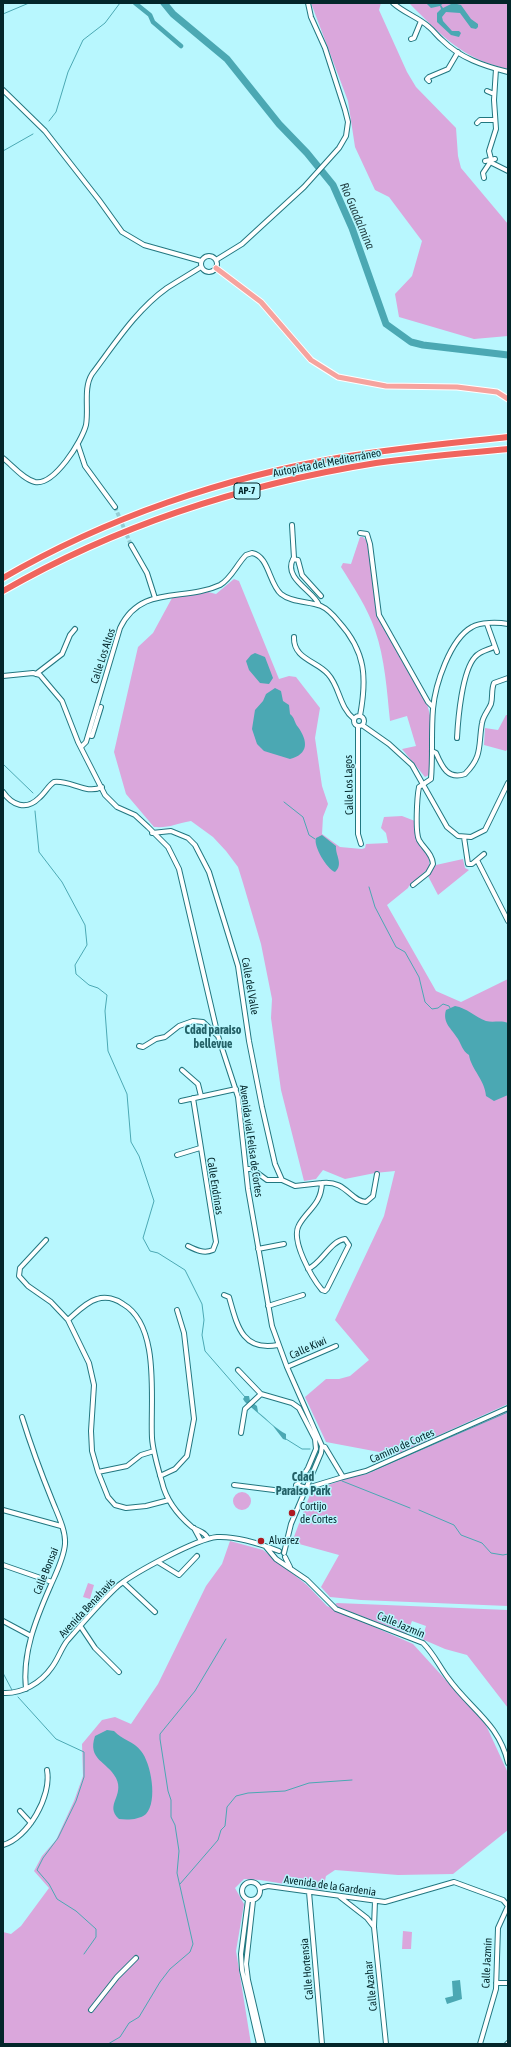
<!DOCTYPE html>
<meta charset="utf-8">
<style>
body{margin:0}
#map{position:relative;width:511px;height:2047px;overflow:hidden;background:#b8f7fe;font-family:"Asap Condensed",sans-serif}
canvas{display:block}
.frame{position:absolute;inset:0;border:4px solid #03262a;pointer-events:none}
</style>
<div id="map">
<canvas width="511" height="2047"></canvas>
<div class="frame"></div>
</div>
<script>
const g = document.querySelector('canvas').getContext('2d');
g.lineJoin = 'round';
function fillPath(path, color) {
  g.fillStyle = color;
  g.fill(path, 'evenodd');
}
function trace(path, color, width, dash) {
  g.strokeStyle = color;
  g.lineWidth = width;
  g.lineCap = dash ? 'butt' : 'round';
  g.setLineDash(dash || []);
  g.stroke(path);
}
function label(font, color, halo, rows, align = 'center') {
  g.font = font + ' "Asap Condensed",sans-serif';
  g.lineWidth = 3;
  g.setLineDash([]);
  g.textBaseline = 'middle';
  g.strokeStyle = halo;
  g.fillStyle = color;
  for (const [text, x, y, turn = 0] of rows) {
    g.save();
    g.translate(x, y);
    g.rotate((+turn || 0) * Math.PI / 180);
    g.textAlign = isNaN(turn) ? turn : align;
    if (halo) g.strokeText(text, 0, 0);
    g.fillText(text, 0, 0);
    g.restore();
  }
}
const green = new Path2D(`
 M311,3H381L379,10L407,72L416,87L456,128L458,156L461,168L508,224V336L474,339L399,317L395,294L412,276L422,241L389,197L375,190L355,147L348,101Z
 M409,3H508V69C462,59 441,35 409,3Z
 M360,537H363L367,541L377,611L427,703L431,720L429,775L425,777L402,749L416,746L407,716L390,721C387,691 385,659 375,630C368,609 353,586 341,567L343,563L351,564Z
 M234,579L239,581L279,679L289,676L296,677L320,708L315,738L322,786L328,804L323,817L322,834L340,847L362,849L365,848L366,844L388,843L386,833L381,828L384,817L402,816L415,821L417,840L428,855L430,867L409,886L408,888L387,905L436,991L461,1002L508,979V1404L395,1455L326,1442L305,1397L326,1379H339L350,1376L369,1360L335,1320L384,1216L395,1171L375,1173L345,1179L323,1170L316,1179L304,1181L281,1090L271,1018L272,999L261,944L243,883L238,867L226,851L213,837L191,821C175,824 170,828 154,827L126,794L114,752L138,647L153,633L172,598L208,592L216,594Z
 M506,715H508V748L506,751L484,745L485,728L498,730Z
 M463,859L465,868L469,870L438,895L428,876L436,865Z
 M508,1410V1606L361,1600L330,1597L321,1587L339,1555L292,1542L311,1492L344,1479L367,1474Z
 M233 1501a9 9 0 1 1 18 0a9 9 0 1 1-18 0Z
 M230,1541L263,1550L307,1585L327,1606L413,1644L485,1723L508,1773V1830L453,1874L398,1875L335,1870L326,1876L323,1890L260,1880L244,1879L235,1888L244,1904L236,1951L251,2044H3V1932L11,1934L21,1926L49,1888L34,1871L42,1856L56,1840L74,1801L83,1776L82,1744L102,1720L115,1717L131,1724L158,1684L206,1586L222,1564Z
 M88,1583L94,1585L90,1599L83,1597Z
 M337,1603L508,1610V1708L467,1655L445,1649L422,1639L426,1626L412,1621L407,1634L338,1607L335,1604Z
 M403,1931L412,1932L411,1949H402Z`);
const water = new Path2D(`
 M426,3H444L441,5L443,8L453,3L461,5L471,19L478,24V27L476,29L471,28L460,13L446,12L442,17L443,21L452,31H459L461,33L459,37L451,35L437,22V13L441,9L440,6L431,8Z
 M255,653L265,657L273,678L269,684L260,683L249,670L246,661L251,655Z
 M275,688L281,691L283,701L289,705L290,714C295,718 294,722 298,727C308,741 309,754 290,759L264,751L257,744L252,729L255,710L263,701L266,694Z
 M322,835L336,846C335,855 344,864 335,872C327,869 313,846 316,838Z
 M455,1006C467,1008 475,1017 486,1021C493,1023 501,1020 508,1023V1095L494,1101L486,1096C485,1080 471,1069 469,1055C462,1050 462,1046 458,1039C452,1029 442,1023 446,1010Z
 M245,1396H249L250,1401L257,1406L258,1412C268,1420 276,1429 286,1434V1440L283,1439L273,1426L245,1402L243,1399Z
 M107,1730L114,1731C122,1740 134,1741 141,1751C151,1763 158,1801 146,1814C139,1820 127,1820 119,1819C104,1805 125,1796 116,1778C107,1761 87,1760 95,1736Z
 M460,1980L462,1999L447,2004L445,1998L453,1996L452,1981Z`);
const stream = new Path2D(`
 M3,14L29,3
 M49,121L56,112L68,72L83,40L105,23L120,3
 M3,151L33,134
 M3,764L33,793
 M284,802L303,817L309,835L315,839
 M35,811L39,852L62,882L85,925L87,945L75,965L76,974L89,985L98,988L107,995L105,1011L108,1051L127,1094L131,1142L139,1156L154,1201L143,1238L150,1251L158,1253L185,1270L202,1304L204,1320L202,1335L205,1351L245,1397
 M369,887L375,907L396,947L405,952L419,977L425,1002L432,1009L438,1008L443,1004L449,1006L451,1010
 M286,1439L302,1449H310
 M372,1471L508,1412
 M342,1481L410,1508
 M419,1510L454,1525L461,1535L482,1543L491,1553L503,1555L508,1554
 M3,1673L12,1690
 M18,1697L56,1739L84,1752V1777L76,1801L58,1838L43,1858L37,1870L49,1884L57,1899L76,1911L96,1929V1937L84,1954
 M180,1884L218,1840L221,1830L225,1826L227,1807L236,1796L248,1793L285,1791L309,1783L352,1780
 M108,2044L120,2037L129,2023L139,2017L160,1982L170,1969L190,1952L193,1944L177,1873L179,1851L175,1825L171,1817V1800L168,1791L160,1739V1734L195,1691L226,1639`);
const canal = new Path2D(`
 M135,3L150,15L153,22L181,46`);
const river = new Path2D(`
 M164,3L173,14L227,59L279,124L307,153L333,185L352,228L386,324L411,342L423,345L508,355`);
const minorTunnel = new Path2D(`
 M115,507L131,545`);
const minor = new Path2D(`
 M393,3C404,13 418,17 429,27C434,31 437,36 442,40C460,58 484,66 508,72
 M411,39L414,38L421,21
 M496,69L494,100L496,129L489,151L492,163L508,171
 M429,81L427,79L429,77L448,69L458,52
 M3,90L45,131L99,200L122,232L144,245L201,261
 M487,91L494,94
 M477,123L480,120H495
 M485,161L495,159
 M484,178L483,173L491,161
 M201 264a8 8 0 1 1 16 0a8 8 0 1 1-16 0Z
 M216,260L242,244L304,187L339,148L346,136L348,122L345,110L325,48L311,17L308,3
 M78,445L85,466L115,507
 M3,458C12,465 23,479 35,482C54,486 82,441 86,425C89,409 83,388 92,374C114,345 136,310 167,288C178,281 190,274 201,267
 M292,525L294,558
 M360,533L367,534L370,544L379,615L428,702L433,707
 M131,545L147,573L155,598
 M319,605C314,591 283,579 293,559L298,560L302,575L321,596
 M487,624L497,652
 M294,637C293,659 317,661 328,674C340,687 339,707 354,719
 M36,674L62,654L70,635L75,629
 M3,676L33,673L40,675L62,701L78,742L105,795L117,807L135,815L148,827L168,847L179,869L218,1036L238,1097L248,1189L272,1326L287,1367L322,1446L321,1453L291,1524L284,1553
 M354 721a5 5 0 1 1 10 0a5 5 0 1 1-10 0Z
 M362,725L389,744L412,765L447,827L458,836L471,837L485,830L508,783
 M358,726V834L361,844
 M88,735L92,736L101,707
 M457,738C458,719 462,671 475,657C480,651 488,650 494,647
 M82,746L86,742L120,628C141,584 184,602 220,585C231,579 237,564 246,555L252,553C269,556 269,584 281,594C292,603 309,601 321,606C328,609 335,617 339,622C366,652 367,678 360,716
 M432,751L436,753C442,767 448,780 465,774C483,756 478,746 482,723C483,716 488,711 491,704C493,697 491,690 494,683L508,678
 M3,792C12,805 26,811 39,798C45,793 48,786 54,782C71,780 86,795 102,787
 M152,833L171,831L188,838L195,845L209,872L238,966L249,1041L262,1107L275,1164L282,1180
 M464,837L468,864H472L484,854
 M477,860L508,921
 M413,885L428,873L433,864C432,853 424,849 419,840C415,832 417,797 419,787L431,779C433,756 431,732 433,709C435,685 450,639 472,627C480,622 498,622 508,624
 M139,1046L143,1047L156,1039L165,1037L179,1026L193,1021L203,1022L218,1036
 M182,1070L198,1084L201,1096
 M181,1101L236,1089
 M177,1155L200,1148
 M246,1169H252L267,1180H282L295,1186L322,1183C321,1205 308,1209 299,1225C290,1240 312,1278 322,1290L325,1291L327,1289L349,1245L345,1239C330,1241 322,1263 308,1269
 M322,1183C346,1180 350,1201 366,1202L373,1196L377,1174
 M46,1240L20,1268L19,1276L28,1286L51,1302L68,1320
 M188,1246C196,1250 204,1254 213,1250L216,1242L193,1098
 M258,1249L284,1244
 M224,1295L229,1297C237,1325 242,1352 278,1345
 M268,1306L303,1295
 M287,1367L336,1346
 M22,1417C31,1446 41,1473 52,1500C57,1513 66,1530 65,1544C64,1558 56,1573 50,1587C36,1619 22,1653 26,1689
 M241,1433L245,1409L261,1394
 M322,1446L325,1447L343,1477
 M98,1472L127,1466L141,1455L154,1451
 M160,1476L175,1469L187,1456L194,1419L184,1333L177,1310
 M234,1485L290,1492L294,1490L308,1468L316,1449L315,1439L299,1408L292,1403L261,1394L238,1370
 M296,1485L307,1488L343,1477L366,1471L508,1408
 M169,1500L146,1506L126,1508L115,1505L108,1497L98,1472L92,1451L91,1431L94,1385L89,1363L68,1320C76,1313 86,1302 97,1299C106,1296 116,1299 123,1304C161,1326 150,1401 152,1438C153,1452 158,1468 162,1482C166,1500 178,1515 192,1527C197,1531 205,1531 208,1539
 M3,1510L61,1526
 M194,1528L201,1541
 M266,1547L276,1559L307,1580L336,1609L423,1643C434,1654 439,1666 448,1678C470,1709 499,1723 508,1763
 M285,1557L290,1567
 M158,1562L179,1575L197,1556
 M3,1565L52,1582
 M123,1582L155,1612
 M3,1621L31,1636
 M81,1627L95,1648L119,1672
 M3,1693C22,1694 41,1683 52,1667C58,1659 61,1649 67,1641C82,1624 102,1600 119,1585C136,1572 196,1539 217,1537C236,1536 261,1544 279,1551
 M20,1811L31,1823
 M3,1845C28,1838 52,1796 47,1770
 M242 1891a9 9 0 1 1 18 0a9 9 0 1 1-18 0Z
 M260,1888L268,1886L385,1902L454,1882L503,1900L508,1906
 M309,1892L322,2044
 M340,1897L367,1918L374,1927
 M248,1900L241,1954L242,1970L259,2044
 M253,1901L246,1964L248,1980L263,2044
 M375,1901L374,1927L386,2044
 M496,1983H508
 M91,2010L117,1977L136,1958
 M480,2044L496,1989L498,1928L508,1906
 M507,2044L508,2043`);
const major = new Path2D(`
 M216,268L261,302L311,360L338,377L386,386L457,387L497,392L508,399`);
const highway = new Path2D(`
 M3,578C106,518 225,477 343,457C398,448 453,443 508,437
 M3,591C118,525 245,484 376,463C419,457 464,453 508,449`);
const markers = [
 [292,1513,4,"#ae1b22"],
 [261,1541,4,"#ae1b22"]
];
const shields = [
 [247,491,26]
];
const shieldNames = [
 ["AP-7",247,491]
];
const streetNames = [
 ["Autopista del Mediterráneo",327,463,-11],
 ["Calle Los Altos",103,656,-72],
 ["Calle Los Lagos",349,785,-91],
 ["Calle del Valle",250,986,80],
 ["Avenida vial Felisa de Cortes",251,1141,82],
 ["Calle Endrinas",215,1186,81],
 ["Calle Kiwi",308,1348,-24],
 ["Camino de Cortes",402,1446,-24],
 ["Calle Bonsai",46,1571,-68],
 ["Avenida Benahavis",87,1608,-47],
 ["Calle Jazmín",401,1625,23],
 ["Avenida de la Gardenia",330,1886,8],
 ["Calle Jazmín",487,1963,-87],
 ["Calle Hortensia",307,1969,-95],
 ["Calle Azahar",371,1986,-96]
];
const poiNames = [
 ["Cortijo",300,1507],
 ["de Cortes",300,1520],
 ["Alvarez",269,1541]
];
const waterNames = [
 ["Rio Guadalmina",357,216,67]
];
const neighbourhoodNames = [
 ["Cdad paraiso",213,1030],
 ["bellevue",213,1044],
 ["Cdad",303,1477],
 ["Paraiso Park",303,1491]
];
fillPath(green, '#daa7dc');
fillPath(water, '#4ba8b3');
trace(stream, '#4ba8b3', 1);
trace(canal, '#4ba8b3', 4.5);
trace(river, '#4ba8b3', 7);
trace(minorTunnel, '#94cdd4', 4, [4, 2]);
trace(minor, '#227780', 6);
trace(major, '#fff', 7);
trace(highway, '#fff', 8);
trace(minor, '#fff', 4);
trace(major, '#f6a39e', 5);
trace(highway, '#f0655e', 6);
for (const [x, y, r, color] of markers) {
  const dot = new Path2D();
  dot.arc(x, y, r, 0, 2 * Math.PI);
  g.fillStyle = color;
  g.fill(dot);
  trace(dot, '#b8f7fe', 1.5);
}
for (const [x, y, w] of shields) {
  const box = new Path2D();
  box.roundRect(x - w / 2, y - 8, w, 16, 3);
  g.fillStyle = '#b8f7fe';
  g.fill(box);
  trace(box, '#03262a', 1);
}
label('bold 10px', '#03262a', null, shieldNames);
label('11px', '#03262a', '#b8f7fe', streetNames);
label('11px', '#03262a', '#b8f7fe', poiNames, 'left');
label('italic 12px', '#274448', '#b8f7fe', waterNames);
label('bold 12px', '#236167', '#b8f7fe', neighbourhoodNames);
</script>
